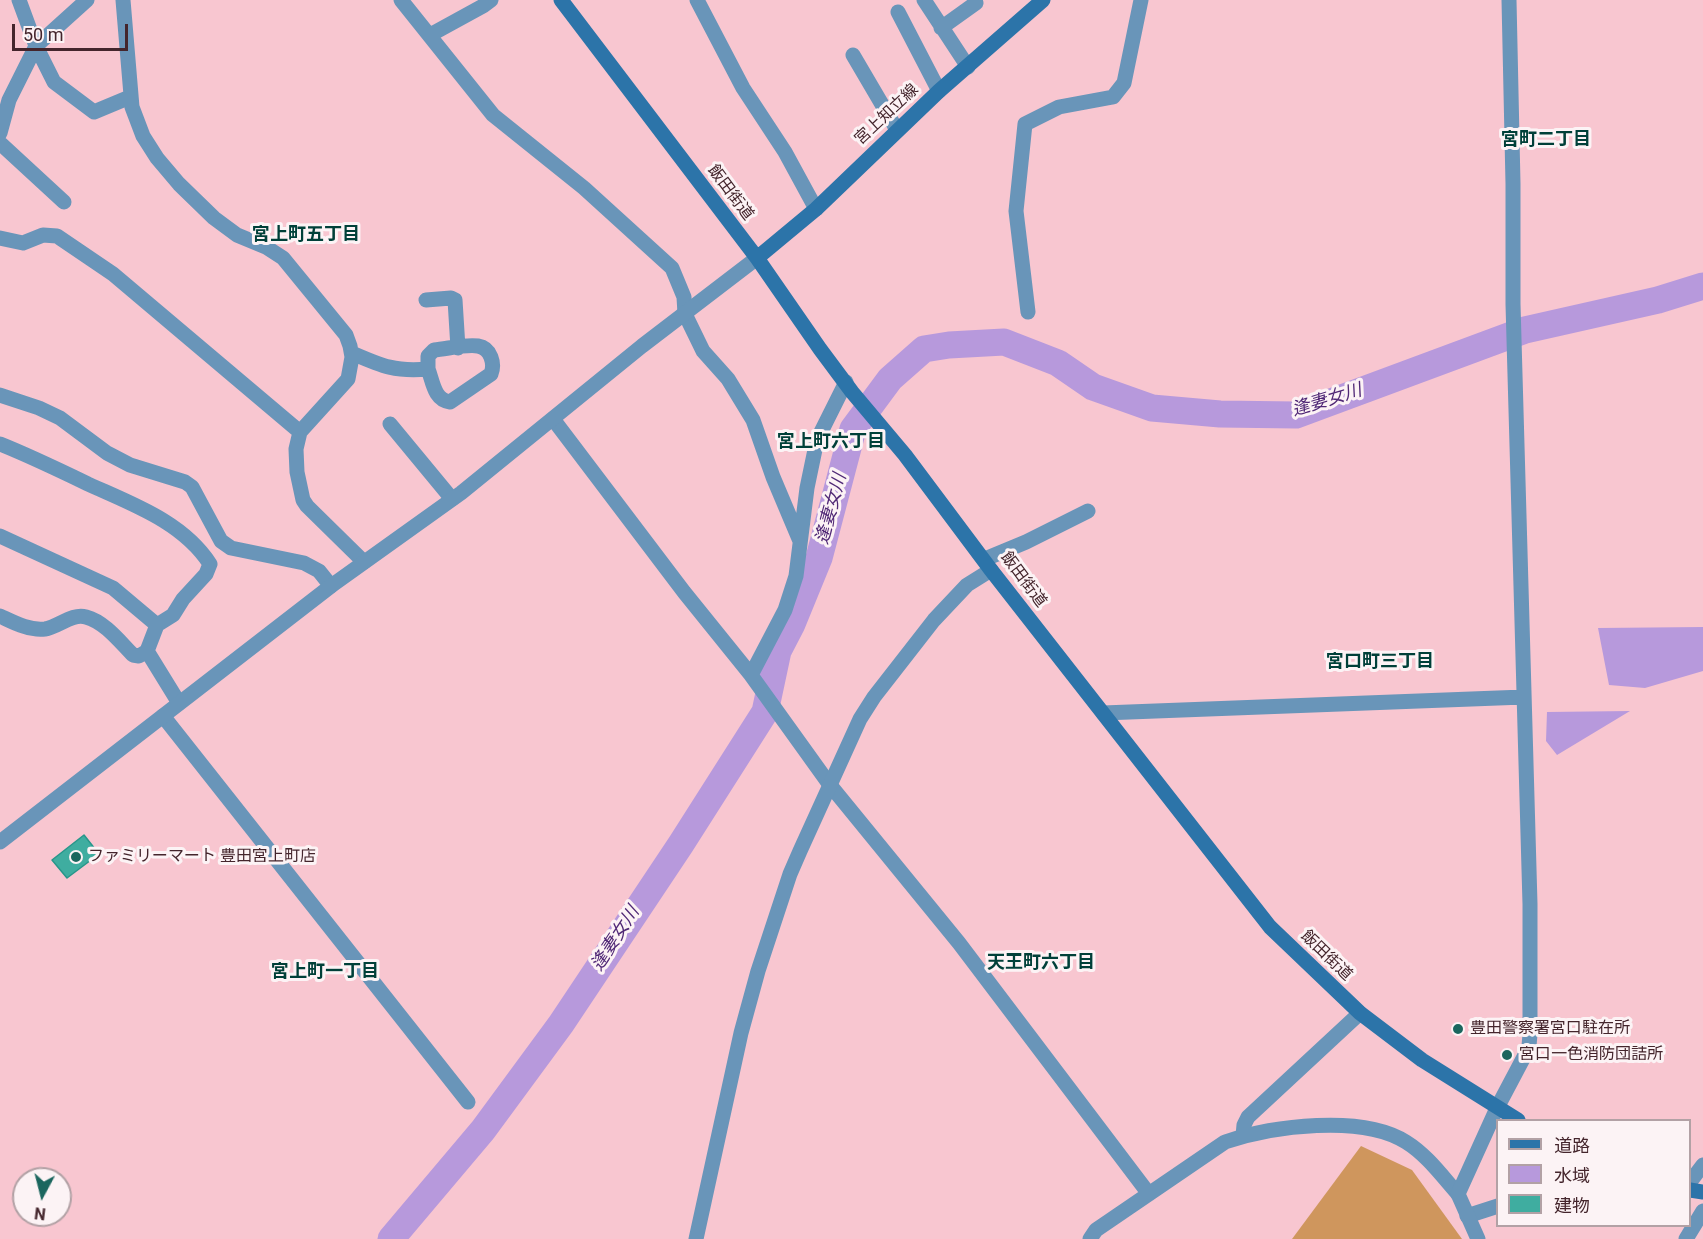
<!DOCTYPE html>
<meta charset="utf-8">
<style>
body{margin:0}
#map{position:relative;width:1703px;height:1239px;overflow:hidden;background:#f8c6d0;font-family:Roboto,"Noto Sans JP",sans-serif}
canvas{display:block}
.legend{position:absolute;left:1496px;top:1119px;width:195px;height:108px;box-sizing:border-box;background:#fcf3f5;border:2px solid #b2a1a5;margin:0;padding:8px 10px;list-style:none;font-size:18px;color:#44252c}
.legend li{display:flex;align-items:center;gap:12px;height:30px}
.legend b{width:30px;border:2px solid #b2a1a5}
.north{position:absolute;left:12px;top:1167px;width:60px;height:60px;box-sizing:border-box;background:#fcf3f5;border:2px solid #b2a1a5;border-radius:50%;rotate:187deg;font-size:16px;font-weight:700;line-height:24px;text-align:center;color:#44252c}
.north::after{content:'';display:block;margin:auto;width:21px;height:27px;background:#1b665e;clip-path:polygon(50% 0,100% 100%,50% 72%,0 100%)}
.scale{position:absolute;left:12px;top:24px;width:116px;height:27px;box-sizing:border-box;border:3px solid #44252c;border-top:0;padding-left:8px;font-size:18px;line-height:21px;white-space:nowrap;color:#44252c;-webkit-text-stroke:4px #fcf3f5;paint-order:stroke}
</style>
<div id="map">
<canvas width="1703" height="1239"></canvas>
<ul class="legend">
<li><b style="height:8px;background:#2c74a9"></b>道路</li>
<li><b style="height:16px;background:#b799dc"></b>水域</li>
<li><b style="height:16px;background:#3fada0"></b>建物</li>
</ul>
<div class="north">N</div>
<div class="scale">50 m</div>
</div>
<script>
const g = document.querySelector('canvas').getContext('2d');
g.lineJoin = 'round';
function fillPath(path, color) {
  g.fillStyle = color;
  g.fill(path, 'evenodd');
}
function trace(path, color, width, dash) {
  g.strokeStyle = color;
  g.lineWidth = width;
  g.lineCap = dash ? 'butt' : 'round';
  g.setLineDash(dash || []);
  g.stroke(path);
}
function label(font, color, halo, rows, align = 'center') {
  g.font = font + ' Roboto,"Noto Sans JP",sans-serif';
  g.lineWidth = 6;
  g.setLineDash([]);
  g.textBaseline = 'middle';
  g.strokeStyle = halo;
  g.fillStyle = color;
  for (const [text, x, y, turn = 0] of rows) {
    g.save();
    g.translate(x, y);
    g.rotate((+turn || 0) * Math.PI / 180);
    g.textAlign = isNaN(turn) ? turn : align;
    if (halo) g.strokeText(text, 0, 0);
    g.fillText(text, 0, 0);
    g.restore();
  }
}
const forest = new Path2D(`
 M1361,1146L1412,1170L1462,1239H1292Z`);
const water = new Path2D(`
 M1703,627V671L1645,688L1609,685L1598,628Z
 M1630,711L1557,755L1546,741L1547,712Z`);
const river = new Path2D(`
 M391,1239L483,1130L561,1024L681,844L765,712L778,651L792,624L819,558L853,429L890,379L924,349L949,345L1004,342L1058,363L1093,387L1152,408L1220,414L1296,415L1525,330L1658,300L1703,286`);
const building = new Path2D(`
 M84,835L99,854L67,878L52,860Z`);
const minor = new Path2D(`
 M19,0L36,46L54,82L94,112L130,97
 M123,0L132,107L143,136L157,158L179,184L214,218L237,235L266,247L283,258L346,335L350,346L352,357L348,379L300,432L296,449L297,472L303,500L307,506L364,562
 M401,0L493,115L584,188L672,268L684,297L685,314L703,351L728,379L753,420L773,477L800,541
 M697,0L743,88L785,152L816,209
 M924,0L968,67
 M898,12L939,91
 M941,28L976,3
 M430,35L483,6L491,0
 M853,55L897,130
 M0,133L9,100L36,46L87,0
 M0,143L64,202
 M0,238L23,243L43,235L57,236L113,274L300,432
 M426,300L451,298L455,300L458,348
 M1028,312L1016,211L1025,124L1059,107L1113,97L1124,83L1141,0
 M352,353C382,366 395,372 428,369C433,382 434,400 450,402L491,374C495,364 491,348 478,346C465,344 447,349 434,350L428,356V369
 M0,395L39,408L60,418L107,453L130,465L185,482L192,487L221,541L231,548L304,563L319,571L331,586
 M553,419L684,592L751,675L830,785L959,943L1149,1194
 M390,424L452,499
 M0,444C30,456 59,470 88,484C132,504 183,522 210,564L206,574L183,599L173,615L157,625L147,651L179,703
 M0,536L113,588L157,625
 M985,559L1026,542L1088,511
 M0,616C13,622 29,631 45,629C58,627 72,613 86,617C105,622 120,642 133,655L139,656L147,651
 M751,675L785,610L796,576L807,488L817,440L846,382
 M1103,713L1524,697
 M163,716L468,1102
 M1497,1108L1525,1055L1529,1046L1530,1034V904L1513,304V184L1509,0
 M1243,1136L1244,1125L1248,1117L1360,1013
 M1690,1182L1703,1165
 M1467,1216L1498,1206
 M1090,1239L1096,1230L1225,1142C1272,1126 1362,1114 1406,1142C1427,1155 1442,1176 1458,1194
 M1686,1239L1703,1211`);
const tertiary = new Path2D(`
 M0,842L331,586L461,493L642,346L757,258
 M696,1239L741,1033L758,971L790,874L800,851L860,719L874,697L934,620L967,585L991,570
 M1478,1239L1458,1194L1497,1108`);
const secondary = new Path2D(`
 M561,0L757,258L820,349L852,392L905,455L991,570L1270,927L1360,1013L1422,1060L1518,1120
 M757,258L816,209L939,91L1043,0
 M1690,1190L1703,1192`);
const markers = [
 [76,857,6,"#1b665e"],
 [1458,1029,6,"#1b665e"],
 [1507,1055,6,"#1b665e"]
];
const streetNames = [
 ["宮上知立線",887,115,-43],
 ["飯田街道",730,193,53],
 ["飯田街道",1023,580,53],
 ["飯田街道",1326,956,44]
];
const poiNames = [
 ["ファミリーマート 豊田宮上町店",88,857],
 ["豊田警察署宮口駐在所",1470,1029],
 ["宮口一色消防団詰所",1519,1055]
];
const neighbourhoodNames = [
 ["宮町二丁目",1546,140],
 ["宮上町五丁目",306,235],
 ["宮上町六丁目",831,442],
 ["宮口町三丁目",1380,662],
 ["天王町六丁目",1041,963],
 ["宮上町一丁目",325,972]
];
const waterNames = [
 ["逢妻女川",1327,401,-17],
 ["逢妻女川",832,509,-75],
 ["逢妻女川",616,939,-57]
];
fillPath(forest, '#cf965d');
fillPath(water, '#b799dc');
trace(river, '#b799dc', 27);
fillPath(building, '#3fada0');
trace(building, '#27968a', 1.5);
trace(minor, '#6995b9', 15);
trace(tertiary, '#6995b9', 15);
trace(secondary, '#2c74a9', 15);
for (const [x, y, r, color] of markers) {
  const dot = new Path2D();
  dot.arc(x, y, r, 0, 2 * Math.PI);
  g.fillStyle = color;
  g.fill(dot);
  trace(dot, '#fcf3f5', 2);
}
label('16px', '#44252c', '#fcf3f5', streetNames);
label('16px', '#44252c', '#fcf3f5', poiNames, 'left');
label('bold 18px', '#004039', '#fcf3f5', neighbourhoodNames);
label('italic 18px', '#502876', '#fcf3f5', waterNames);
</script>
